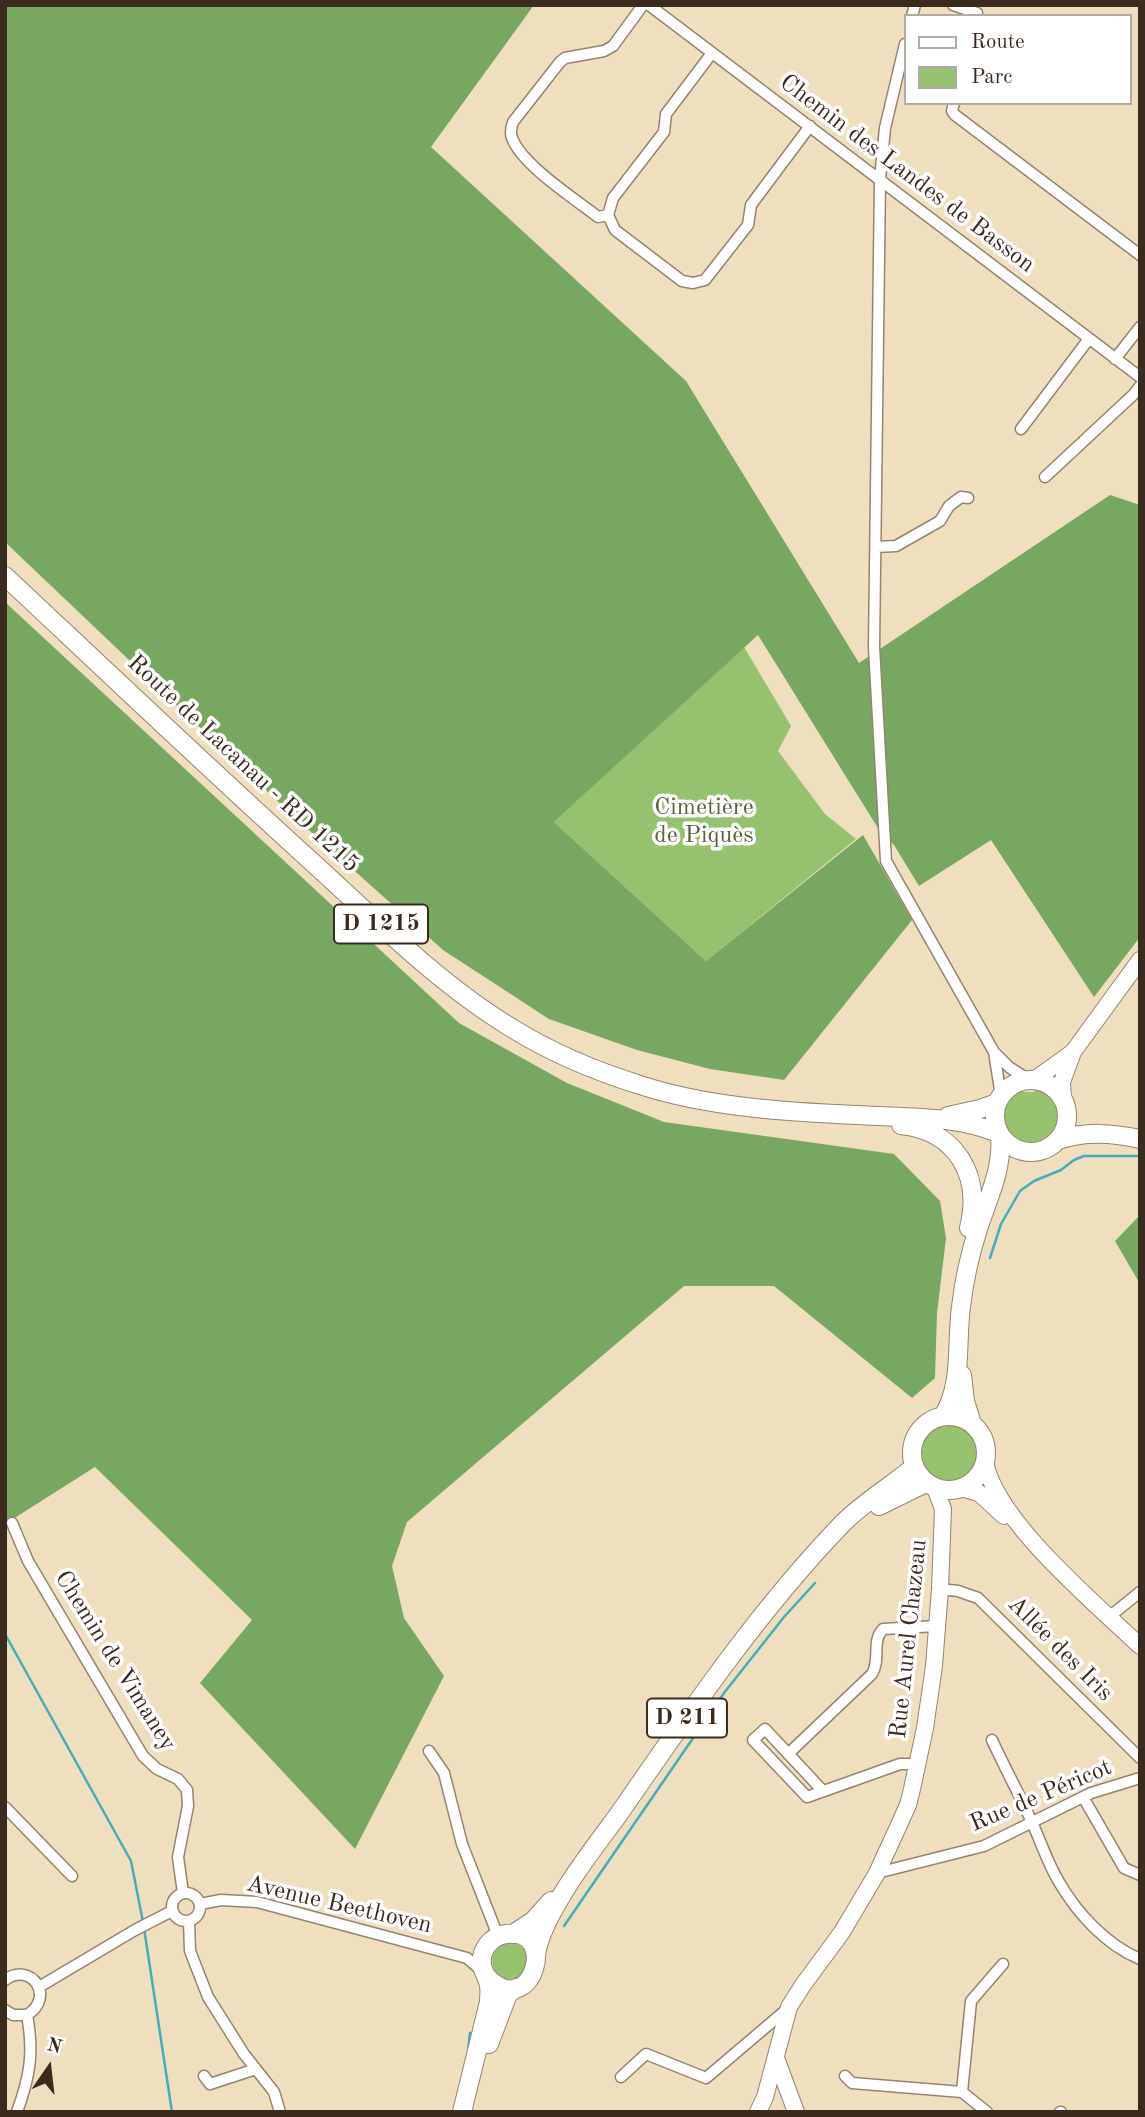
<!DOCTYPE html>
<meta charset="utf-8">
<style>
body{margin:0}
#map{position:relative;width:1145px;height:2117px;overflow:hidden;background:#efdfbf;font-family:"Old Standard TT",serif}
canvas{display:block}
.frame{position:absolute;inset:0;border:7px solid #3b2a1e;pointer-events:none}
.legend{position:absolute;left:904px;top:14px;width:228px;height:91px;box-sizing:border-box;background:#fff;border:2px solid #b1aaa5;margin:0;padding:9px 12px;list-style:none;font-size:21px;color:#3b2a1e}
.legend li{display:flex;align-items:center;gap:14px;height:35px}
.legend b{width:35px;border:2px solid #b1aaa5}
.north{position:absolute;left:14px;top:2033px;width:70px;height:70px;-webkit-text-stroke:5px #fff;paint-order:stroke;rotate:14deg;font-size:19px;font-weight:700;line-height:28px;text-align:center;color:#3b2a1e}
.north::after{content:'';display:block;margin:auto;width:24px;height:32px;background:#3b2a1e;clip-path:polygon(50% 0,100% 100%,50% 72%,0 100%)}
</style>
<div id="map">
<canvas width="1145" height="2117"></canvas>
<div class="frame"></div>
<ul class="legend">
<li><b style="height:9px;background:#fff"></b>Route</li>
<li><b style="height:19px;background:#96c16e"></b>Parc</li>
</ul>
<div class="north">N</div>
</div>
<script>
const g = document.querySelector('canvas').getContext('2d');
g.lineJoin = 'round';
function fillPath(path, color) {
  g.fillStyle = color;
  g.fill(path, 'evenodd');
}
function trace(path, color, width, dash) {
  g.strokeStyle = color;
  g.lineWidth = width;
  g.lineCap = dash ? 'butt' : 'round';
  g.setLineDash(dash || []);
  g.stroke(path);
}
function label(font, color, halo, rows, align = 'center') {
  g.font = font + ' "Old Standard TT",serif';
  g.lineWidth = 7;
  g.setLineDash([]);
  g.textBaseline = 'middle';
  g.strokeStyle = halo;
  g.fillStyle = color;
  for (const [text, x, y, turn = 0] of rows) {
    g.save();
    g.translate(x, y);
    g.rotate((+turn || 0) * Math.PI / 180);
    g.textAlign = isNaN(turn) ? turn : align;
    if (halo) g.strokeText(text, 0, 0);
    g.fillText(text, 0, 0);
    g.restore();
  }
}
const green = new Path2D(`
 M744,647L791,726L778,751L825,814L856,839L706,961L554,822Z
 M1039,1087C1051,1093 1060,1101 1060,1115C1060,1125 1056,1133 1049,1139C1017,1166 977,1113 1018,1088L1024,1092H1034Z
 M921 1453a28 28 0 1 1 56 0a28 28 0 1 1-56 0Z
 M492 1961a18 18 0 1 1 36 0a18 18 0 1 1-36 0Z`);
const forest = new Path2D(`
 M5,5H534L431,147L686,381L859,663L1110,495L1140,505V937L1094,997L991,840L919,886L894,845L881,833L758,635L554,822L706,961L863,835L912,920L784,1080L710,1069L637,1050L549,1019L443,950L291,814L5,542Z
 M5,602L459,1023L567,1083L664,1122L894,1154L940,1201L946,1238L937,1313L935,1378L912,1398L774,1286H684L407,1522L392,1566L404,1618L444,1676L355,1849L200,1683L252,1620L95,1467L5,1524Z
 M1140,1215V1284L1115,1241Z`);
const stream = new Path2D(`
 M990,1258L1001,1224L1020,1191L1034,1181L1061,1170L1074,1160L1084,1156H1140
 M5,1634L131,1861L143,1922
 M564,1926L724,1693L784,1617L815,1583
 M144,1928L172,2112
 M468,2051L470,2033`);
const street = new Path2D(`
 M649,5L1140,377
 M953,5L977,13
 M912,16L915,5
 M905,44L885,128L880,179L874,647L886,861L994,1052L1009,1067L1029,1080
 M712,53L666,114L664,132L613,198L608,215L615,230L682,281L693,283L705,280L748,225L751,205L810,126
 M954,103L952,111L955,115L1140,255
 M608,215L598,217C575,199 522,165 512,138C510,133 511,128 513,122L560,62L565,58L604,51L613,46L643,5
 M1115,359L1140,327
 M1021,429L1088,340
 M1045,477L1133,395L1140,386
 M876,547L896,546L940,521L949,506L961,497L968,498
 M994,1052L1001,1096
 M12,1523L28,1561L143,1756L157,1769L178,1779L187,1790L188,1806L178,1857L183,1893
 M940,1589L958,1591L978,1598L1140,1758
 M1109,1617L1140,1592
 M992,1740C1004,1766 1018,1792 1030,1818C1040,1839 1047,1862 1059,1882C1077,1913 1106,1945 1140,1959
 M429,1751L444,1773L462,1844L498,1936
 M788,1754L872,1674C881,1659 871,1642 883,1629L937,1626
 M823,1791L765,1729L753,1740L807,1797L900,1764H918
 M1083,1797L1124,1868L1140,1875
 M5,1807L72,1876
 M877,1873L984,1846L1091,1793L1140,1778
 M172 1907a14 14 0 1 1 28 0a14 14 0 1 1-28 0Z
 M200,1904L221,1900L257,1902L467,1958L482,1971
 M189,1921L190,1951L208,1997L244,2054L274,2092L280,2112
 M5,1980C31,1961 56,1997 27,2015H13L5,2010
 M39,1987L135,1930L172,1911
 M204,2076L210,2084L256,2069
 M845,2076L852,2083L962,2092
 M621,2077L646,2054L706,2078L786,2010
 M17,2112C30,2076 34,2053 27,2015
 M987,2112L962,2092L971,2001L1003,1964
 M1060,2112H1061`);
const secondary = new Path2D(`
 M1034,1080L1073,1052L1140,960
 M1063,1100L1062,1082L1073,1052
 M985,1462C996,1521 1096,1604 1140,1646
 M961,1488L979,1493L1004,1516
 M776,2058L796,2112
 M758,2112L765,2097L789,2007L803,1985L842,1932L877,1873L908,1805L912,1789L925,1728L934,1666L940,1589L943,1509L935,1488`);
const primary = new Path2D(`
 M5,576C103,668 201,761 301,852C368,912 433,980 510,1027C550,1052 595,1071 640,1085C707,1107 787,1112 857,1115C906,1118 953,1115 998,1133
 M995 1116a36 36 0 1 1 72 0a36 36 0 1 1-72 0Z
 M948,1116L980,1109L997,1103
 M901,1125C957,1131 982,1176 969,1228
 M1058,1140C1086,1131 1111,1133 1140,1139
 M962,1375L965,1401L972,1424
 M912 1453a37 37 0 1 1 74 0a37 37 0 1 1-74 0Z
 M943,1416C963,1385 956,1342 961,1307C964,1280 970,1254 978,1229C988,1198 1003,1169 1000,1136
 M879,1506L926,1483
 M513,1934L533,1921L551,1901
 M536,1955C541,1916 592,1850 616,1818C687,1716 757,1612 843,1523C864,1502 891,1486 914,1467
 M489,2044L508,1994L516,1988
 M462,2112L489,2002C489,1997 490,1991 489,1986C488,1978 483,1972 482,1965C480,1950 491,1936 506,1934C561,1927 531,2023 487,1977`);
const shields = [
 [381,924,94],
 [687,1718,80]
];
const shieldNames = [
 ["D 1215",381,924],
 ["D 211",687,1718]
];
const streetNames = [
 ["Chemin des Landes de Basson",907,174,37],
 ["Route de Lacanau - RD 1215",243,764,43],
 ["Rue Aurel Chazeau",909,1639,-84],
 ["Allée des Iris",1060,1649,45],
 ["Chemin de Vimaney",115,1661,58],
 ["Rue de Péricot",1041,1796,-23],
 ["Avenue Beethoven",339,1905,13]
];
const parkNames = [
 ["Cimetière",704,808],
 ["de Piquès",704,836]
];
fillPath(green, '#96c16e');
fillPath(forest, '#78a761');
trace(stream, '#40aebd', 2.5);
trace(street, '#95846e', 13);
trace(secondary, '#95846e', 18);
trace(primary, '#95846e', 20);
trace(street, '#fff', 10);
trace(secondary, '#fff', 16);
trace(primary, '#fff', 18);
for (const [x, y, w] of shields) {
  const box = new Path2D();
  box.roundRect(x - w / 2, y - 19.5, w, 39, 5);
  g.fillStyle = '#fff';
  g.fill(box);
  trace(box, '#3b2a1e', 2);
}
label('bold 23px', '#3b2a1e', null, shieldNames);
label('24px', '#3b2a1e', '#fff', streetNames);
label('24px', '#5b5f3a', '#fff', parkNames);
</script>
